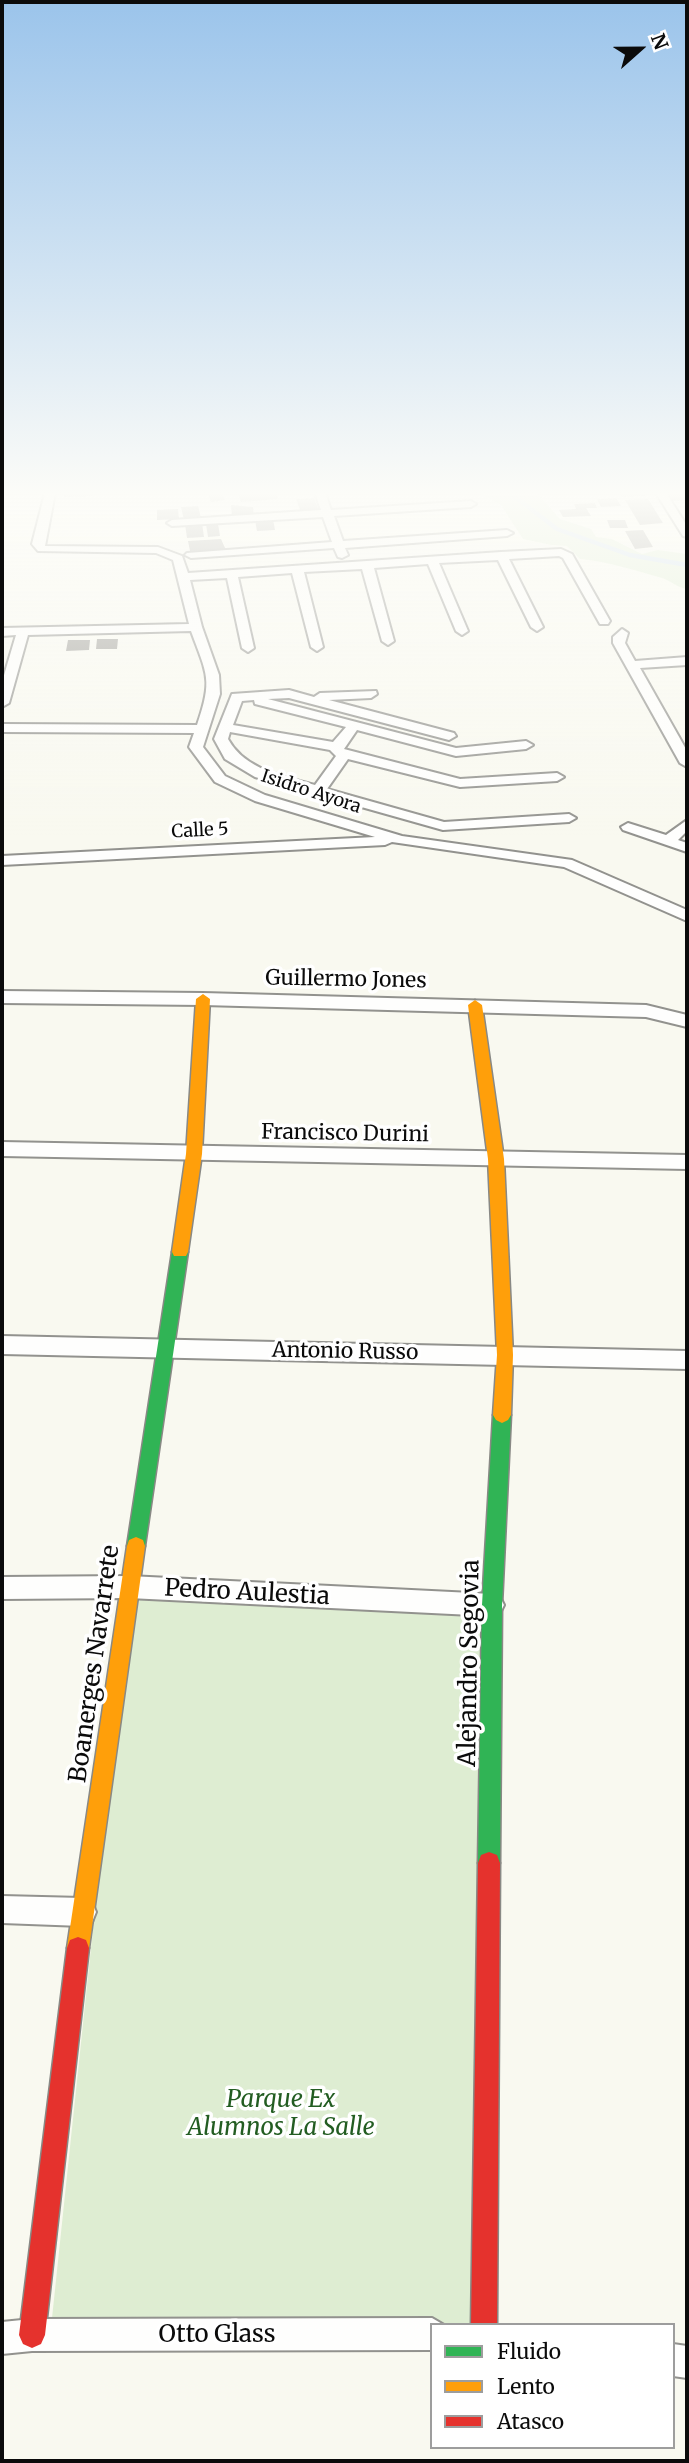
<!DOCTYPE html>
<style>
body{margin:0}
#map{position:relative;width:689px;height:2463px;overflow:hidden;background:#f9f9f0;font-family:Merriweather,serif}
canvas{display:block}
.frame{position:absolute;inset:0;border:4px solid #0b0b0b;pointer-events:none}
.legend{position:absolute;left:430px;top:2323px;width:245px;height:126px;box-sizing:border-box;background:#fff;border:2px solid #9d9d9d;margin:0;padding:9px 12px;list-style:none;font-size:21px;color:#0b0b0b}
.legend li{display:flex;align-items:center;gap:14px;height:35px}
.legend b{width:35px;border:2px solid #9d9d9d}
.north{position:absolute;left:605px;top:14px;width:70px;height:70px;-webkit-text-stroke:5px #fff;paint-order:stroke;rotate:69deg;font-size:19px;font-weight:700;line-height:28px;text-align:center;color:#0b0b0b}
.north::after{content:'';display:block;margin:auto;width:24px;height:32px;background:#0b0b0b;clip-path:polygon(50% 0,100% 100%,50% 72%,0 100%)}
</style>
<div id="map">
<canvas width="689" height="2463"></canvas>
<div class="frame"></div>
<ul class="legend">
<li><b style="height:9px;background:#30b455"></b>Fluido</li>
<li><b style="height:9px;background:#ff9f0a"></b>Lento</li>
<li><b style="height:9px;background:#e5322d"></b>Atasco</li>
</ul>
<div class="north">N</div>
</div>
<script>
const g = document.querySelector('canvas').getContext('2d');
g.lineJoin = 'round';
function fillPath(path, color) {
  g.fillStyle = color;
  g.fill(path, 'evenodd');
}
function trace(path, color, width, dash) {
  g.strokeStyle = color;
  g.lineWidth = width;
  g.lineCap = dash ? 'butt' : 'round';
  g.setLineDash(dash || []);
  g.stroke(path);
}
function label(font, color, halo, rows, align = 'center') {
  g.font = font + ' Merriweather,serif';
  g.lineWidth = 7;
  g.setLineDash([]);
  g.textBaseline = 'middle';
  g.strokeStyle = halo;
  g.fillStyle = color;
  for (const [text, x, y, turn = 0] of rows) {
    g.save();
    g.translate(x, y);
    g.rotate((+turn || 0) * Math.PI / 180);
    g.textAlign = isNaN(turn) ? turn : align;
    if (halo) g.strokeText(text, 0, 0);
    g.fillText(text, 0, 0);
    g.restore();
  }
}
const green = new Path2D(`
 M479,493H537L560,519L591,529L596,537L612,539L642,554L658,550L687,554V589C678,588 671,581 662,578C633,570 610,562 580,559L567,546L551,545L523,539L501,505Z
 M129,1587L492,1605L484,2325H432V2332L52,2318Z`);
const stream = new Path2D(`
 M510,493L557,529L630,555L687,565`);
const building = new Path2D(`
 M65,493H94L93,496L64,497Z
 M208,493H222L225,500L211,502Z
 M238,493H275L278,499L241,502Z
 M620,493H654L655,495L622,497Z
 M687,493V500L671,501L667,494Z
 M314,498L319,511L301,512L296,499Z
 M616,498L621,506L601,507L597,499Z
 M648,499L663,523L640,525L625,500Z
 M595,503L597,508H586L591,516L563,517L559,510L576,509L574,504Z
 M231,505L253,507L254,516L232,517Z
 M198,506L201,518L184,520L181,507Z
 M178,509L179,519L157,520V510Z
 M273,519L275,530L257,531L255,520Z
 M607,520H625L628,528H610Z
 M202,523L204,537L187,538L185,524Z
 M206,524H218L220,536L208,537Z
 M643,530L653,547L635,549L625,531Z
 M221,539L226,550L190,551L188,541Z
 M97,639H118L117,649H96Z
 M68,640H90L89,650L66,651Z`);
const street = new Path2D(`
 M45,493H55L45,546L158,547L182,556L188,573L501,552L561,549L572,554L610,621L608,624H600L563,558L559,556L509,559L543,627L537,631L531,627L498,560L439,563L468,631L462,635L456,631L428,564L374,568L394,641L388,645L382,641L362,569L304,572L323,647L317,651L311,647L292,573L238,577L254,648L248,652L242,648L227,578L190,580L202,627L219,675L220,694L203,747L225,776L265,795L402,836L572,860L687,910V921L564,867L392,842L385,845L2,865V856L375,837L255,801L215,782L189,747L194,733L2,732V724L197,725C213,679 207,675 191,631L28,635L9,703L2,707V682L16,635L2,636V628L189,624L173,560L156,553L38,551L32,544Z
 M315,493H325L331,510L471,501L476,504L471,507L334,516L343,541L507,530L513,533L507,536L345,548L348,555L342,558L338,557L334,548L191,558L185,555L187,553L332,542L323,517L172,526L167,523L172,520L321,510Z
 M656,493H666L687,526V537L683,536Z
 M622,629L628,633L625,643L635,661L687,657V665L640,668L687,751V767L680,763L613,643V637Z
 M289,690L314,697L320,693L376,691L377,694L371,698L329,700L454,733L456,736L449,740L289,698L268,699L456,748L526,741L533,745L526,749L456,756L357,730L344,749L460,779L557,773L564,777L557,781L460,787L348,759L327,789L444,822L569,814L576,818L569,822L443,830L255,777L225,759L214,739L232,694ZM254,700L255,704L346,727L333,742L233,725L242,701ZM230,732L330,750L336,756L315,785C283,776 245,770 228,739Z
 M687,820V831L678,840L687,843V852L623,830L621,827L628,823L666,835Z
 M2,991L203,993L646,1005L687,1015V1027L646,1017L203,1005L2,1003Z
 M2,1142L687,1155V1169L2,1156Z
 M2,1336L687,1351V1369L2,1354Z
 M129,1576L492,1594L500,1597L504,1605L500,1613L492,1616L129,1598L2,1599V1577Z
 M2,1896L82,1898L92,1902L96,1912L92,1922L82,1926L2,1923Z
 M432,2318L444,2325H432V2350L32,2351L2,2354V2322L32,2319Z
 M673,2344L687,2346V2378L673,2376Z`);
const fast = new Path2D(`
 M180,1246L186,1248L188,1252L145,1546L143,1552L136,1555L129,1552L127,1546L172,1252L174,1248Z
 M502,1407L508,1410L511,1415L502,1605L500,1863L497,1871L489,1874L481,1871L478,1863L482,1605L493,1415L496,1410Z`);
const slow = new Path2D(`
 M203,994L210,999L202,1154L188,1252L186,1256H174L172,1252L186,1154L196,999Z
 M475,1000L482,1005L504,1159L513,1355L511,1415L508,1420L502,1423L496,1420L493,1415L497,1355L488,1159L468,1005Z
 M136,1537L143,1540L145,1546L89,1948L86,1956L78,1959L70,1956L67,1948L127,1546L129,1540Z`);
const jam = new Path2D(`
 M489,1852L497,1855L500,1863L497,2325H471L478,1863L481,1855Z
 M78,1937L86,1940L89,1948L45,2335L41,2344L32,2348L23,2344L19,2335L67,1948L70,1940Z`);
const farStreetnames = [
 ["Isidro Ayora",311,792,18],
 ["Calle 5",200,831,-3]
];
const streetNames = [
 ["Guillermo Jones",346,980,1],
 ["Francisco Durini",345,1134,1],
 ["Antonio Russo",345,1352,1]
];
const nearStreetnames = [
 ["Pedro Aulestia",247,1593,3],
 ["Alejandro Segovia",470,1663,-89],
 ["Boanerges Navarrete",95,1664,-82],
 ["Otto Glass",217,2335]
];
const nearParknames = [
 ["Parque Ex",281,2100],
 ["Alumnos La Salle",281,2128]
];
fillPath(green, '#deedd2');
trace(stream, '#c9dcf0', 4.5);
fillPath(building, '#9c9b96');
trace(street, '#92928e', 4);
trace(fast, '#898985', 3);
trace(slow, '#898985', 3);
trace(jam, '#898985', 3);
fillPath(street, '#fefefd');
fillPath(fast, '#30b455');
fillPath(slow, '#ff9f0a');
fillPath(jam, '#e5322d');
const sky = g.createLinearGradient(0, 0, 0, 837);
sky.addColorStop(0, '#9bc4eb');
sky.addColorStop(0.59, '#fcfcf8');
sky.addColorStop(1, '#fcfcf800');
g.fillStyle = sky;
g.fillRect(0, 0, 689, 837);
label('18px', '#0b0b0b', '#fff', farStreetnames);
label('21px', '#0b0b0b', '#fff', streetNames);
label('24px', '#0b0b0b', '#fff', nearStreetnames);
label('italic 24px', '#235d22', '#fff', nearParknames);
</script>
